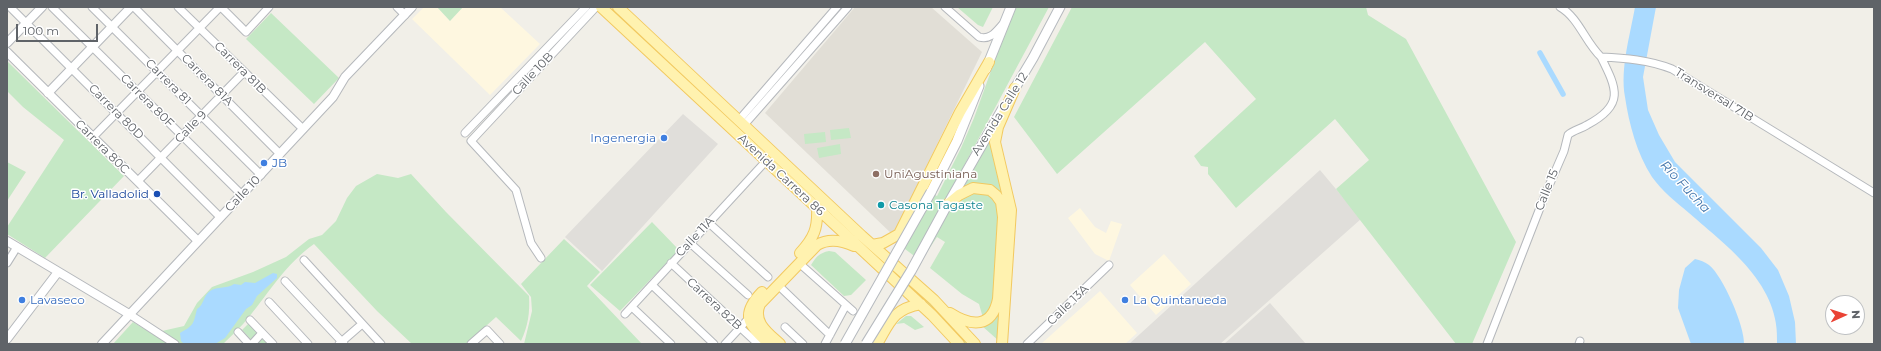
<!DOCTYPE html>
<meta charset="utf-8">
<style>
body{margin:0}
#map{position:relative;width:1881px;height:351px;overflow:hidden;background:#f1efe8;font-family:Montserrat,sans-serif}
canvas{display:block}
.frame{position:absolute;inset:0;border:8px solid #5f6368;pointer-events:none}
.north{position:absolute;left:1825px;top:295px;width:40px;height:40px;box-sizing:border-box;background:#fff;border:1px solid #bfc1c3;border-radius:50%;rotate:87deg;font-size:11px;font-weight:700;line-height:16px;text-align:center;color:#5f6368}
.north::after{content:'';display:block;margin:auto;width:14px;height:18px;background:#ea4335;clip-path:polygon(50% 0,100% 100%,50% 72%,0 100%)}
.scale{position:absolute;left:16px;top:24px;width:82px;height:18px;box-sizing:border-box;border:2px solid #5f6368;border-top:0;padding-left:5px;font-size:12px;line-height:14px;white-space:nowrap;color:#5f6368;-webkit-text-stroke:3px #fff;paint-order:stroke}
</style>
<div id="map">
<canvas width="1881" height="351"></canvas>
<div class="frame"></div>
<div class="north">N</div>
<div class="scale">100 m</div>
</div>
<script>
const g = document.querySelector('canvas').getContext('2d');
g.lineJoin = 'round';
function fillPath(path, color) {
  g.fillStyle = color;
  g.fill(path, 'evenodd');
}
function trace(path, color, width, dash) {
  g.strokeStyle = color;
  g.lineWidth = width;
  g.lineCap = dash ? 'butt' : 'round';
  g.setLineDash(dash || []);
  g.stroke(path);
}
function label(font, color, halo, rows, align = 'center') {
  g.font = font + ' Montserrat,sans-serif';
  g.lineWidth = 3;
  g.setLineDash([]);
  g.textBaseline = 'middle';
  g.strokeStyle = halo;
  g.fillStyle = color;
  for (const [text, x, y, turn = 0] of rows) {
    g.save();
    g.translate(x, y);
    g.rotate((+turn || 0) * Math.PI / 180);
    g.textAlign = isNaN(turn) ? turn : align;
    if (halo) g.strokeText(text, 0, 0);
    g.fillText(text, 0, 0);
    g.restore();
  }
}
const commercial = new Path2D(`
 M424,7H437L450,21L463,7H500L540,44L490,95L412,19Z
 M1080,208L1095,227L1106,233L1111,221L1122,224L1109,261L1095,254L1068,218Z
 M1164,254L1191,284L1156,315L1130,285Z
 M1100,291L1137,333L1125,344H1041Z`);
const industrial = new Path2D(`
 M683,114L718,144L602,271L565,237Z
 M1320,170L1361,219L1220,344H1129Z
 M1270,303L1306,344H1224Z`);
const education = new Path2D(`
 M855,7H931L982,52L893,235L765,113Z`);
const green = new Path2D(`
 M437,7H463L450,21Z
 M957,7H993L983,27L978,25Z
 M1014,7H1049L943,205L952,210C964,189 991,183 999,210L995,297L992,308L983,318L979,304L962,294L930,268L945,242L937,237L921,261L897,243L927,191L937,196L961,148L974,118Z
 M1072,7H1366L1368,15L1406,39L1516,242L1472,344H1456L1336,189L1369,160L1335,119L1236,208L1208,174V167L1201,166L1194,156L1256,99L1205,42L1057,174L1014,117Z
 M271,13L339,78L314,104L246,39Z
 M7,61L124,176L45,258L7,234V227L64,140L23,107L7,91Z
 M996,123L993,141L1009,212L999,341L982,326C992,322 997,316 1000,306L1007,211C1001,184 986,179 961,189Z
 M849,128L851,138L831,140L830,130Z
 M825,132L826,142L805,144L804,134Z
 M840,144L841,154L819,158L817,148Z
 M7,162L26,172L7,201Z
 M377,174L398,178L411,174L446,212L529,296C530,313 528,326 521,341L496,317L466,344H412L377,311L314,244C286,264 270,291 249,317C241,327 232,335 223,344H180L162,331L184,326L197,303L212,287L253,272L286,257L309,239L322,235L336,221L347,198L356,186Z
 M652,222L679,250L620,311L590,285Z
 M564,239L600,272L587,286L642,344H524L532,311L531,297L521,284Z
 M829,251L835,252L866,280L851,295L844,296L811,265C816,257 819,253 829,251Z
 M909,282L926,296L969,344H965L940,315L907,285Z
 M906,316H911L924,327L915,330L904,323L896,324Z
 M133,322L169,344H113Z
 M249,323L269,344H255L242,330Z`);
const water = new Path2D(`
 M1635,7H1656L1643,77L1648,110L1659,135L1675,162L1761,248L1778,270L1789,296L1795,322L1796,344H1777C1781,285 1729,248 1689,213C1676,202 1662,191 1652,177C1637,154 1629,124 1625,97C1620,68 1630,36 1635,7Z
 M1695,259C1700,260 1705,262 1709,265C1723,276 1745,327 1744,344H1691L1678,308L1679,290L1685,268Z
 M273,273L277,274V278L257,296L252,305L246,309L225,338L215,344H184L181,341L180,333C194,325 193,325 197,309C204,305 203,296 210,291C217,286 228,289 234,284L241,285L245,282L255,283Z`);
const canal = new Path2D(`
 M1540,53L1563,94`);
const minor = new Path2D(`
 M10,7L220,217
 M52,7L242,195
 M92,7L261,175
 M134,7L280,154
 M178,7L303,129
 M221,7L246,32L269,7
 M397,7L405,15
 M945,7L979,37C990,40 995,33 1002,25
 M1560,7C1579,18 1585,42 1601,57C1625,58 1649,60 1672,69L1874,193
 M739,120L837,7
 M744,125L848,7
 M465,133L586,7
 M93,137L220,7
 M138,181L244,72
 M709,223L768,277
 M690,243L748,295
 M541,258L531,243L516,190L471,141L596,7
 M304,260L381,344
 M7,263L17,247
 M671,263L758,344
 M799,263L853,311
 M285,281L344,344
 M652,285L714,344
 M778,285L830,335
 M269,302L308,344
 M632,307L671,344
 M129,314L175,344
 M625,314L766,161
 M250,320L273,344
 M785,327L803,344
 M238,332L249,344
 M252,344L262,333
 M339,344L362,324
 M471,344L487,330L500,344
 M725,344L749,318
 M825,344L846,305
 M1027,344L1109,265
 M1487,344L1545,195L1564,151L1568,135C1573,130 1581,129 1587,125C1625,105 1617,89 1601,57
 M1579,344L1580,341`);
const tertiary = new Path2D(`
 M7,43L42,7
 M7,52L198,241
 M48,93L131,7
 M7,241L129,314
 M7,339L58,272
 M102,344L333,97L345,77L412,7`);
const secondary = new Path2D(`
 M986,69L1011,7
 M1012,93L1033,58L1060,7
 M931,192L957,141L979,86
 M948,204L1003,108`);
const primary = new Path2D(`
 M601,7L932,315L959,344
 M618,7L862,236L934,300L975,344
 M947,205L959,195L973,188L990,190L996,195L1001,202L1003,217L998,299C992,328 972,327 950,313
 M872,245L883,243L899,234L960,112L989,62
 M800,253C814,238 818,228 817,208
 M762,292C740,315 748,324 769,344
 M780,344C768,333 752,322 760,304L817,245C829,238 841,240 854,246
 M877,344C890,322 893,309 921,304
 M1002,344L1011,210L995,142L998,127L1015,88`);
const secondaryBridge = new Path2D(`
 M845,344L931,192
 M866,344L911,271L947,205`);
const markers = [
 [664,138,4,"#3f7fe0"],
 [264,163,4,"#3f7fe0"],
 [876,174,4,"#8d6e63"],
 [157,194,4,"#1a4fb4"],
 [881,205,4,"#0f9aa8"],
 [22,300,4,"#3f7fe0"],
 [1125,300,4,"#3f7fe0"]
];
const streetNames = [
 ["Carrera 81B",240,68,45],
 ["Calle 10B",533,74,-47],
 ["Carrera 81A",207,80,45],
 ["Carrera 81",168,82,45],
 ["Transversal 71B",1714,95,32],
 ["Carrera 80F",147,101,45],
 ["Carrera 80D",116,112,45],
 ["Avenida Calle 12",1000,114,-58],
 ["Calle 9",191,127,-46],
 ["Carrera 80C",102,147,45],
 ["Avenida Carrera 86",781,175,43],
 ["Calle 15",1547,190,-68],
 ["Calle 10",243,194,-46],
 ["Calle 11A",695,237,-47],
 ["Carrera 82B",714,304,43],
 ["Calle 13A",1068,305,-44]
];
const shopNames = [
 ["Ingenergia",656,138,"right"],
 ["JB",272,163],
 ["Lavaseco",30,300],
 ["La Quintarueda",1133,300]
];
const educationNames = [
 ["UniAgustiniana",884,174]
];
const transitNames = [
 ["Br. Valladolid",149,194]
];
const cultureNames = [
 ["Casona Tagaste",889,205]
];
const waterNames = [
 ["Río Fucha",1685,187,47]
];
fillPath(commercial, '#fef7e0');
fillPath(industrial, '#e0deda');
fillPath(education, '#e1ded6');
fillPath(green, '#c5e8c5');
fillPath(water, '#aadaff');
trace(canal, '#aadaff', 5.5);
trace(minor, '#b5b8bc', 9);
trace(tertiary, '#b5b8bc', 10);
trace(secondary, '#b6babf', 11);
trace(primary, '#f2c960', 12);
trace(minor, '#fff', 7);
trace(tertiary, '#fff', 8);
trace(secondary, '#fff', 9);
trace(primary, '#fff2af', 10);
trace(secondaryBridge, '#b6babf', 11, []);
trace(secondaryBridge, '#fff', 9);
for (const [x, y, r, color] of markers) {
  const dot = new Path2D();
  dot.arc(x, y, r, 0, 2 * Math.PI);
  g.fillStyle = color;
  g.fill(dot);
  trace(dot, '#fff', 1.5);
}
label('12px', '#5f6368', '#fff', streetNames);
label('12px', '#366cbe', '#fff', shopNames, 'left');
label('12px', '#785e54', '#fff', educationNames, 'left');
label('12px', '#164399', '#fff', transitNames, 'right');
label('12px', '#0d838f', '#fff', cultureNames, 'left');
label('italic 13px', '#4174aa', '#fff', waterNames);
</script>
